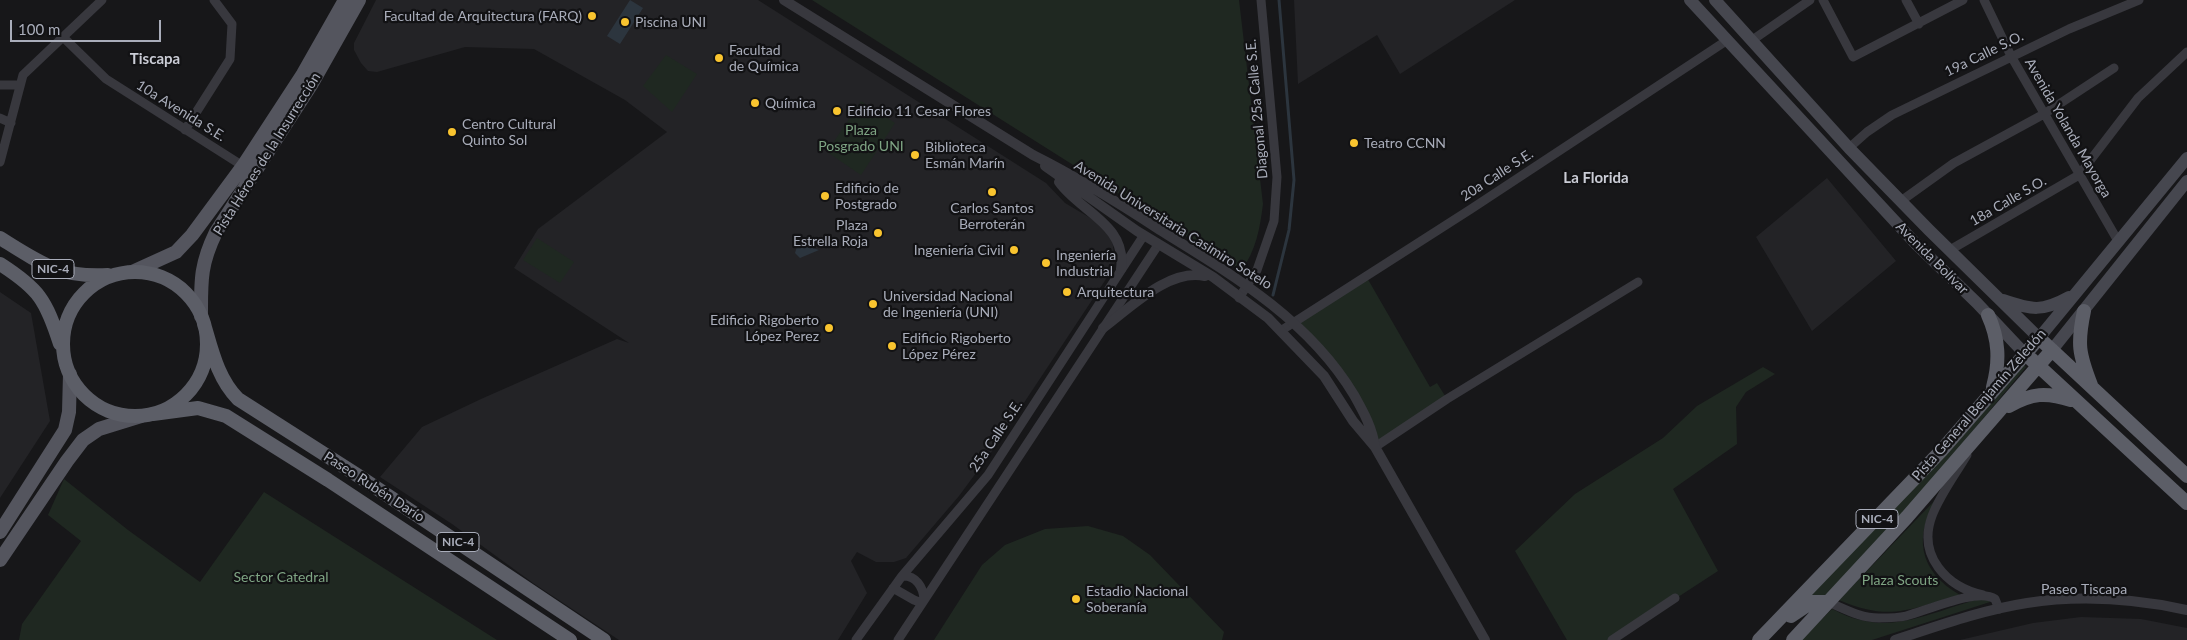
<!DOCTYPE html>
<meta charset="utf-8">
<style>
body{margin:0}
#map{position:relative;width:2187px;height:640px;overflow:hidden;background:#171719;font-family:Lato,sans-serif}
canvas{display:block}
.scale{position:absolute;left:10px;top:20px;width:151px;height:22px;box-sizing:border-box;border:2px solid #a9adba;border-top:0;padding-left:6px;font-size:15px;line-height:18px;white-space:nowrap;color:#a9adba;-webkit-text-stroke:4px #121214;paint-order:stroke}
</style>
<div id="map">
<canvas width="2187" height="640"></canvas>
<div class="scale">100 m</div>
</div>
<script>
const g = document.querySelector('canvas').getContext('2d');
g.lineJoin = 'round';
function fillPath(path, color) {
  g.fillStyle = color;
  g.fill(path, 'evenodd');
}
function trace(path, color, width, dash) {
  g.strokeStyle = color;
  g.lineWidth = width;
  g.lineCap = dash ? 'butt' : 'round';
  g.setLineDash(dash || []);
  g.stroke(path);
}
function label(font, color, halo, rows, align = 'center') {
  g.font = font + ' Lato,sans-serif';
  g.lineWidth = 4.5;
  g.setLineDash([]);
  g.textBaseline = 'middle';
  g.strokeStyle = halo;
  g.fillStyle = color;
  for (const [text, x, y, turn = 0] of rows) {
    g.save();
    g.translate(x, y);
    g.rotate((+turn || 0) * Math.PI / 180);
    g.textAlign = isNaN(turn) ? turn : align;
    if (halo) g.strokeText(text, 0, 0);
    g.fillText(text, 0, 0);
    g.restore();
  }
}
const built = new Path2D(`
 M376,0H758L1046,183L1065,203L1092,219L1112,238L1115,262L1112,270L990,454L959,496L906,558L894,562H876L857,552L851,561L867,593L838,640H619L533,583L452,524L380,477L422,427L481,399L617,339L629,343L514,268L538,229L667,132L625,100L534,49L465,47L377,72L368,71L361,63L354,50V43Z
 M1294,0H1515L1400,74L1377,35L1298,84Z
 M1827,178L1896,261L1812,331L1756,237Z
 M0,292L31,313L50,421L0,498Z
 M2081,617L2141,619L2187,628V640H1960L2033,623Z`);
const green = new Path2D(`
 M812,0H1239L1263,204C1260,228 1256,251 1241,271Z
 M666,55L697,74L672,112L643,86Z
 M861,101L895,123L861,175L827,152Z
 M537,238L574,262L560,283L523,260Z
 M1366,276L1430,387L1437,383L1447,399L1375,447L1349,387L1294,322Z
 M2024,365L2026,367L1972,432L1953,459L1827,595L1813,596L1806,598L1964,435Z
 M1763,367L1775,374L1746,392L1736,407L1737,444L1673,489L1718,571L1612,640H1567L1515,551L1575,494L1663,438L1697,406Z
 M64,479L128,530L200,582L264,492L497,640H19L22,624L81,541L48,515Z
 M1938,497C1913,535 1918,571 1960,595C1910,609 1890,622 1839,600Z
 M1088,526L1123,536L1150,555L1224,632L1222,640H934L982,565L1005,545L1045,529Z
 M1975,600H1988L1990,602L1872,640H1801L1832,609C1842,614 1853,619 1865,621C1901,629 1940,610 1975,600Z`);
const water = new Path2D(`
 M630,0L643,8L620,44L607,36Z
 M798,243L819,250L800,258L795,253Z`);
const stream = new Path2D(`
 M1273,295L1289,230L1294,180L1279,0`);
const minor = new Path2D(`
 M1823,0L1853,57L1963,0
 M1906,0L1919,24
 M1984,0L2011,56L2118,241
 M63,37L106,79L243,166
 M1751,41L1810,0
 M0,85H20
 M0,118L11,123
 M185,130L230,59L232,24L214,0
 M1849,148L1867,132L1892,115L2069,29L2139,0
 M0,162L23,75L102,0
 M1901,201L1954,163L2044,114L2114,68
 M1950,250L2079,175L2138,98L2187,52
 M1239,298L1257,270L1274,221L1277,177L1261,0
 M1282,330L1471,209L1726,41
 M1375,447L1447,399L1638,282
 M1967,455C1955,475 1940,495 1932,516C1917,556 1947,587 1983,595
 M902,576C916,575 923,587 924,599
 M893,588L914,600L922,603
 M1828,602C1845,609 1860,618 1879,618C1888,618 1898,618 1906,616C1926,611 1978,587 1995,599L1999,609
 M856,640L902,576L988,475L1144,235
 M898,640L1158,245
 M1612,640L1675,598`);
const tertiary = new Path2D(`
 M784,0L1033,155C1077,177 1119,203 1160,230C1233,275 1309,320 1354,395C1364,413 1372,427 1375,447
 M1045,166L1137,231L1213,277L1268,318L1324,376L1353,421L1375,447L1485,640
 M1059,182C1080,212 1127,224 1121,269
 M1103,328C1130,308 1169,268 1205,276
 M1895,640C1938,626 1982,610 2027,603C2079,595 2136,599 2187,610`);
const secondary = new Path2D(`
 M1690,0L1916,244L1977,303L2025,354
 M1715,0L1849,148L1929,230L2039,338L2187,158
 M2003,300C2032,310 2042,312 2069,297
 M2052,350L2187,181`);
const primary = new Path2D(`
 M132,272L176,252L192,235L243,166L303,74L345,0
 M201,316C201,281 200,265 216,232L311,85L359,0
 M0,532L65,430L69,412L70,374
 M0,560L67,461L83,440L99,429L141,416`);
const trunk = new Path2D(`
 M0,238C40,263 60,278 108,275
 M0,264C39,289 46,300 60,344
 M63 344a72 72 0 1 1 144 0a72 72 0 1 1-144 0Z
 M2084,311C2077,344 2079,354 2091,385
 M1988,315C1999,339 2000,361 1993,387
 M204,324C212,351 218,379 238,399L357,475L604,640
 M2031,359L2187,503
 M2009,406C2032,393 2046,392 2071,400
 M153,414L198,408L226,416L328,480L570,640
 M1791,616L1812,602H1828
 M1759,640L1941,451L2039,338L2187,476
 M1793,640L1907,517L2052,350`);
const markers = [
 [592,16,5,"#f9c42f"],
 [625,22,5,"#f9c42f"],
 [719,58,5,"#f9c42f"],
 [755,103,5,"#f9c42f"],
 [837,111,5,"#f9c42f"],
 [452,132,5,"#f9c42f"],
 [1354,143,5,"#f9c42f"],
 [915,155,5,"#f9c42f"],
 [992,192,5,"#f9c42f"],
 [825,196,5,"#f9c42f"],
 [878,233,5,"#f9c42f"],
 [1014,250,5,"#f9c42f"],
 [1046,263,5,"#f9c42f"],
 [1067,292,5,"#f9c42f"],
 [873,304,5,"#f9c42f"],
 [829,328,5,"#f9c42f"],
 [892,346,5,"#f9c42f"],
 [1076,599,5,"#f9c42f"]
];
const shields = [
 [53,269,42],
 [1877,519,42],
 [458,542,42]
];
const shieldNames = [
 ["NIC-4",53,269],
 ["NIC-4",1877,519],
 ["NIC-4",458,542]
];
const poiNames = [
 ["Facultad de Arquitectura (FARQ)",582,16,"right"],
 ["Piscina UNI",635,22],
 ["Facultad",729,50],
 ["de Química",729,66],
 ["Química",765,103],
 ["Edificio 11 Cesar Flores",847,111],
 ["Centro Cultural",462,124],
 ["Quinto Sol",462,140],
 ["Teatro CCNN",1364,143],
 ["Biblioteca",925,147],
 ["Esmán Marín",925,163],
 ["Edificio de",835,188],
 ["Postgrado",835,204],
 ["Carlos Santos",992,208,"center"],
 ["Berroterán",992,224,"center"],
 ["Plaza",868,225,"right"],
 ["Estrella Roja",868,241,"right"],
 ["Ingeniería Civil",1004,250,"right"],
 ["Ingeniería",1056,255],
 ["Industrial",1056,271],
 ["Arquitectura",1077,292],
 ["Universidad Nacional",883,296],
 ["de Ingeniería (UNI)",883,312],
 ["Edificio Rigoberto",819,320,"right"],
 ["López Perez",819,336,"right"],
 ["Edificio Rigoberto",902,338],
 ["López Pérez",902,354],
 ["Estadio Nacional",1086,591],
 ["Soberanía",1086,607]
];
const streetNames = [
 ["19a Calle S.O.",1984,54,-26],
 ["Diagonal 25a Calle S.E.",1257,109,-95],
 ["10a Avenida S.E.",181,111,32],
 ["Avenida Yolanda Mayorga",2068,128,60],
 ["Pista Héroes de la Insurrección",267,154,-58],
 ["20a Calle S.E.",1497,175,-33],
 ["18a Calle S.O.",2008,201,-30],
 ["Avenida Universitaria Casimiro Sotelo",1173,225,32],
 ["Avenida Bolívar",1932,258,45],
 ["Pista General Benjamín Zeledón",1979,405,-49],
 ["25a Calle S.E.",996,436,-56],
 ["Paseo Rubén Darío",374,487,33],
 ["Paseo Tiscapa",2084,589]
];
const parkNames = [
 ["Plaza",861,130],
 ["Posgrado UNI",861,146],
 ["Sector Catedral",281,577],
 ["Plaza Scouts",1900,580]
];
const neighbourhoodNames = [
 ["Tiscapa",155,59],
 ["La Florida",1596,178]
];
fillPath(built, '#232326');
fillPath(green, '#1f2821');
fillPath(water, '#2c353e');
trace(stream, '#2c353e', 3);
trace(minor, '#38383e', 9);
trace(tertiary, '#38383e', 10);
trace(secondary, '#46474f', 12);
trace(primary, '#54555e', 14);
trace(trunk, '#5c5e67', 14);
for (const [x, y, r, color] of markers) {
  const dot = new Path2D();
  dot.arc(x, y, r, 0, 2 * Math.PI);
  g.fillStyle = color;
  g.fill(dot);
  trace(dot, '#121214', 2);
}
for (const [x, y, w] of shields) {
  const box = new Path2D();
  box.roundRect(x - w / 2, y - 9.5, w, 19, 4);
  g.fillStyle = '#121214';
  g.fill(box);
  trace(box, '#a9adba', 1);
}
label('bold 12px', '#a9adba', null, shieldNames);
label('14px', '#a9adba', '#121214', poiNames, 'left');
label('14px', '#a9adba', '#121214', streetNames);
label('14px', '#7fa584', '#121214', parkNames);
label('bold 15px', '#caccd5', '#121214', neighbourhoodNames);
</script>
